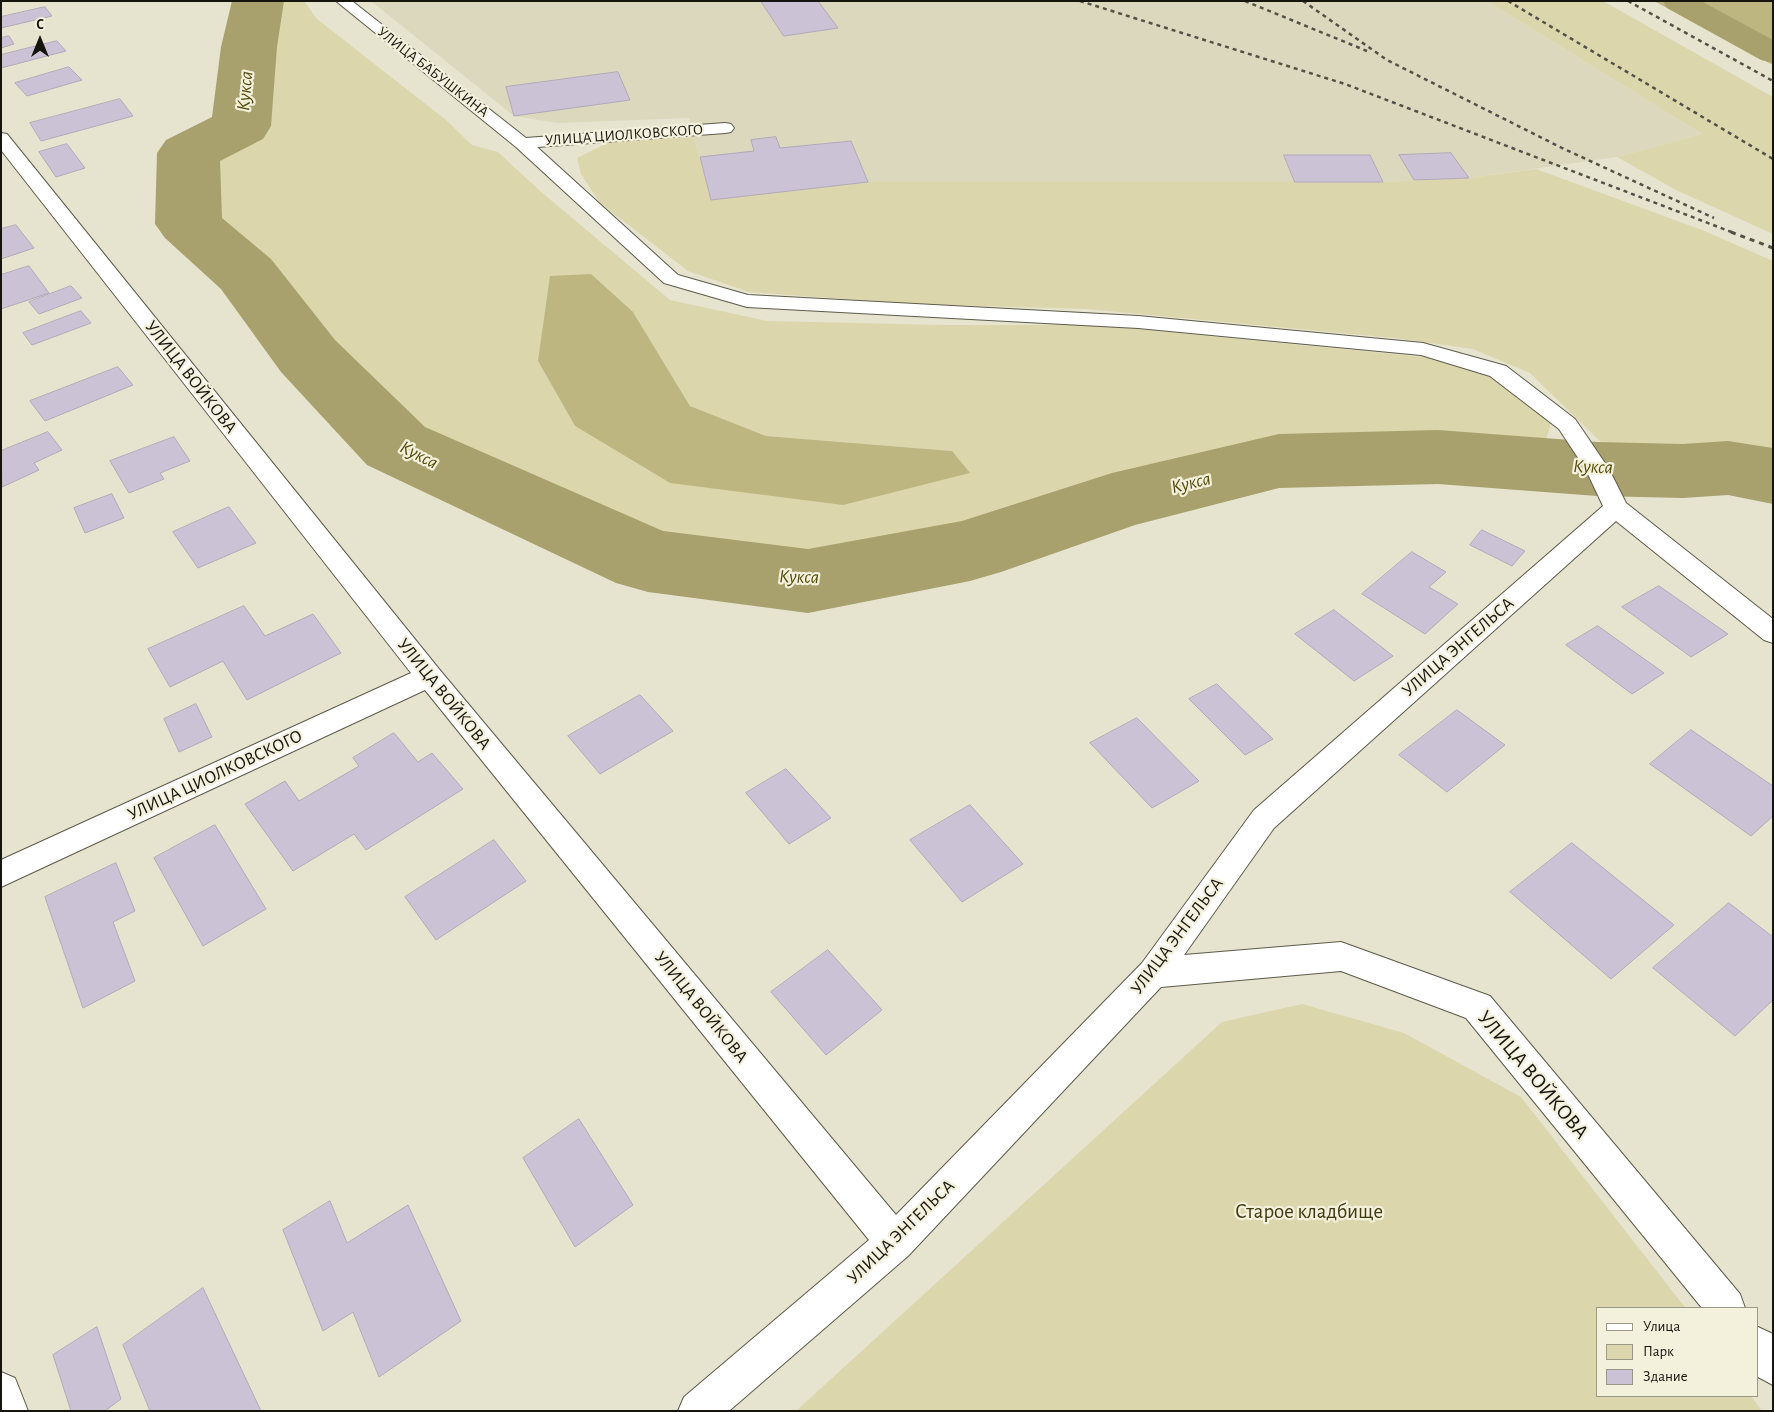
<!DOCTYPE html>
<meta charset="utf-8">
<style>
body{margin:0}
#map{position:relative;width:1774px;height:1412px;overflow:hidden;background:#e6e3cf;font-family:"Alegreya Sans",sans-serif}
canvas{display:block}
.frame{position:absolute;inset:0;border:2px solid #15140d;pointer-events:none}
.legend{position:absolute;left:1596px;top:1307px;width:162px;height:90px;box-sizing:border-box;background:#f3f0dc;border:1px solid #9a9889;margin:0;padding:6px 9px;list-style:none;font-size:15px;color:#15140d}
.legend li{display:flex;align-items:center;gap:10px;height:25px}
.legend b{width:25px;border:1px solid #9a9889}
.north{position:absolute;left:15px;top:15px;width:50px;height:50px;-webkit-text-stroke:4px #f3f0dc;paint-order:stroke;rotate:0deg;font-size:14px;font-weight:700;line-height:20px;text-align:center;color:#15140d}
.north::after{content:'';display:block;margin:auto;width:18px;height:22px;background:#15140d;clip-path:polygon(50% 0,100% 100%,50% 72%,0 100%)}
</style>
<div id="map">
<canvas width="1774" height="1412"></canvas>
<div class="frame"></div>
<ul class="legend">
<li><b style="height:6px;background:#fff"></b>Улица</li>
<li><b style="height:14px;background:#dcd6ad"></b>Парк</li>
<li><b style="height:14px;background:#cbc3d5"></b>Здание</li>
</ul>
<div class="north">С</div>
</div>
<script>
const g = document.querySelector('canvas').getContext('2d');
g.lineJoin = 'round';
function fillPath(path, color) {
  g.fillStyle = color;
  g.fill(path, 'evenodd');
}
function trace(path, color, width, dash) {
  g.strokeStyle = color;
  g.lineWidth = width;
  g.lineCap = dash ? 'butt' : 'round';
  g.setLineDash(dash || []);
  g.stroke(path);
}
function label(font, color, halo, rows, align = 'center') {
  g.font = font + ' "Alegreya Sans",sans-serif';
  g.lineWidth = 4.5;
  g.setLineDash([]);
  g.textBaseline = 'middle';
  g.strokeStyle = halo;
  g.fillStyle = color;
  for (const [text, x, y, turn = 0] of rows) {
    g.save();
    g.translate(x, y);
    g.rotate((+turn || 0) * Math.PI / 180);
    g.textAlign = isNaN(turn) ? turn : align;
    if (halo) g.strokeText(text, 0, 0);
    g.fillText(text, 0, 0);
    g.restore();
  }
}
const built = new Path2D(`
 M371,1H1487L1702,134L1617,157L1469,178L1383,182H868L711,200L689,118L558,123L514,116Z`);
const green = new Path2D(`
 M270,1H304L317,19L446,120L472,145L498,152L540,191L670,300L767,321L944,325H1097L1433,358L1492,378L1551,423L1542,453L1317,440L1235,454L1081,495L955,543L812,561L677,549L583,516L408,430L255,265L210,213L200,157L248,131ZM633,312L690,406L766,436L952,451L670,483L575,426L538,361Z
 M1487,1H1603L1773,97V234L1676,190L1617,157L1702,134Z
 M694,137L711,200L868,182H1383L1469,178L1536,169L1702,230L1773,261V455L1672,451L1611,452L1530,373L1473,349L1394,338L1087,309L913,304L749,292L688,271L600,203L581,174L577,158L609,142Z
 M1302,1004L1404,1033L1521,1097L1680,1301L1686,1308H1598V1396H1751L1762,1411H796L1222,1022Z`);
const forest = new Path2D(`
 M1654,1H1773V65Z
 M591,274L633,312L690,406L766,436L952,451L970,473L843,505L670,483L575,426L538,361L550,276Z`);
const canal = new Path2D(`
 M1663,1H1701L1773,40V63L1761,60L1667,8Z`);
const river = new Path2D(`
 M232,1H284L277,47L271,126L263,139L220,161L222,218L271,259L335,340L425,427L663,531L808,549L962,521L1112,473L1279,434L1438,430L1597,442L1683,444L1728,441L1773,448V504L1728,495L1683,498L1597,496L1438,484L1279,488L1135,525L1001,572L970,581L808,613L648,592L616,583L367,465L281,372L221,289L165,238L155,224L157,153L166,140L212,117L221,47Z`);
const building = new Path2D(`
 M761,1H818L838,28L784,36Z
 M45,7L52,16L1,28V17Z
 M9,36L14,44L1,48V38Z
 M57,41L66,51L1,68V55Z
 M69,67L82,80L27,96L15,83Z
 M618,72L630,100L514,116L506,87Z
 M120,99L133,116L41,141L30,123Z
 M776,137L780,148L851,141L868,182L711,200L700,157L754,151L751,140Z
 M67,144L85,168L56,177L39,152Z
 M1451,153L1469,178L1414,180L1399,155Z
 M1284,155H1370L1383,182H1295Z
 M16,225L34,248L1,259V229Z
 M29,266L49,293L1,309V275Z
 M71,286L82,298L39,314L29,302Z
 M81,311L91,323L32,345L23,333Z
 M118,367L133,385L45,421L30,401Z
 M48,432L62,450L34,463L39,470L2,487L1,451Z
 M174,437L190,461L160,473L164,479L129,493L110,461Z
 M112,494L124,518L85,533L74,508Z
 M229,507L256,543L198,568L173,532Z
 M1482,530L1525,551L1512,566L1470,545Z
 M1412,552L1446,572L1429,587L1458,604L1425,634L1362,594Z
 M1659,586L1728,634L1691,657L1622,607Z
 M244,606L265,636L313,614L341,653L247,700L223,661L170,687L148,649Z
 M1334,610L1393,656L1354,681L1295,634Z
 M1598,626L1664,673L1632,694L1566,645Z
 M1217,684L1273,739L1245,755L1189,699Z
 M640,695L673,731L600,774L568,736Z
 M196,704L212,737L179,752L164,719Z
 M1457,710L1505,745L1447,792L1399,755Z
 M1137,718L1199,781L1152,808L1090,743Z
 M1691,730L1773,786V816L1751,836L1650,764Z
 M394,733L418,762L432,753L463,789L366,850L354,834L293,871L245,804L285,781L299,801L359,766L353,758Z
 M786,769L831,818L789,844L746,793Z
 M970,805L1023,864L962,902L910,840Z
 M215,825L266,909L203,946L154,858Z
 M494,840L526,881L436,940L405,897Z
 M1572,843L1674,925L1611,979L1510,892Z
 M116,863L135,911L113,922L135,981L83,1008L45,897Z
 M1729,903L1773,937V1000L1735,1036L1653,968Z
 M828,950L882,1010L826,1055L771,992Z
 M579,1119L633,1205L575,1247L523,1158Z
 M330,1201L347,1243L408,1205L461,1321L379,1377L353,1312L323,1331L283,1230Z
 M203,1288L261,1411H150L123,1345Z
 M97,1327L121,1399L105,1411H71L53,1355Z`);
const minor = new Path2D(`
 M336,1H352L526,138L725,123L731,124L734,128L731,132L725,133L537,147L678,275L748,295L1138,316L1423,343L1506,366L1575,419L1609,469L1626,503L1773,619V643L1764,640L1616,521L1274,828L1184,955L1341,942L1490,996L1740,1294L1745,1308H1702L1466,1018L1341,971L1161,987L908,1256L729,1411H678L684,1397L869,1240L425,690L1,887V860L411,673L1,150V133L7,134L439,669L896,1215L1142,963L1254,810L1603,506L1586,470L1559,429L1490,376L1421,355L1138,328L747,307L664,283L516,147Z
 M1758,1327L1773,1334V1385L1758,1377Z
 M1,1372L15,1378L28,1411H1Z`);
const railFar1 = new Path2D(`
 M1080,1L1345,84L1734,233
 M1245,1L1367,51
 M1303,1L1387,60L1562,148L1714,218
 M1508,1L1773,159
 M1628,1L1773,81`);
const rail = new Path2D(`
 M1731,232L1773,248`);
const farStreetnames = [
 ["УЛИЦА БАБУШКИНА",433,72,38],
 ["УЛИЦА ЦИОЛКОВСКОГО",624,135,-4]
];
const streetNames = [
 ["УЛИЦА ВОЙКОВА",191,377,52],
 ["УЛИЦА ЭНГЕЛЬСА",1458,647,-41],
 ["УЛИЦА ВОЙКОВА",444,694,51],
 ["УЛИЦА ЦИОЛКОВСКОГО",215,775,-25],
 ["УЛИЦА ЭНГЕЛЬСА",1177,936,-53],
 ["УЛИЦА ВОЙКОВА",701,1007,51],
 ["УЛИЦА ЭНГЕЛЬСА",901,1232,-44]
];
const waterNames = [
 ["Кукса",245,91,-85],
 ["Кукса",419,455,27],
 ["Кукса",1593,467,2],
 ["Кукса",1191,483,-14],
 ["Кукса",799,577,1]
];
const nearStreetnames = [
 ["УЛИЦА ВОЙКОВА",1533,1075,50]
];
const nearParknames = [
 ["Старое кладбище",1309,1212]
];
fillPath(built, '#dcd8bd');
fillPath(green, '#dcd6ad');
fillPath(forest, '#bdb681');
fillPath(canal, '#a8a16d');
fillPath(river, '#a8a16d');
fillPath(building, '#cbc3d5');
trace(building, '#b1a9ba', 1);
trace(minor, '#5d5b4a', 2);
fillPath(minor, '#fff');
trace(railFar1, '#535247', 2.5, [4, 4]);
trace(rail, '#535247', 3, [5, 5]);
label('15px', '#15140d', '#f3f0dc', farStreetnames);
label('18px', '#15140d', '#f3f0dc', streetNames);
label('italic 19px', '#534a09', '#f3f0dc', waterNames);
label('21px', '#15140d', '#f3f0dc', nearStreetnames);
label('21px', '#3f390f', '#f3f0dc', nearParknames);
</script>
